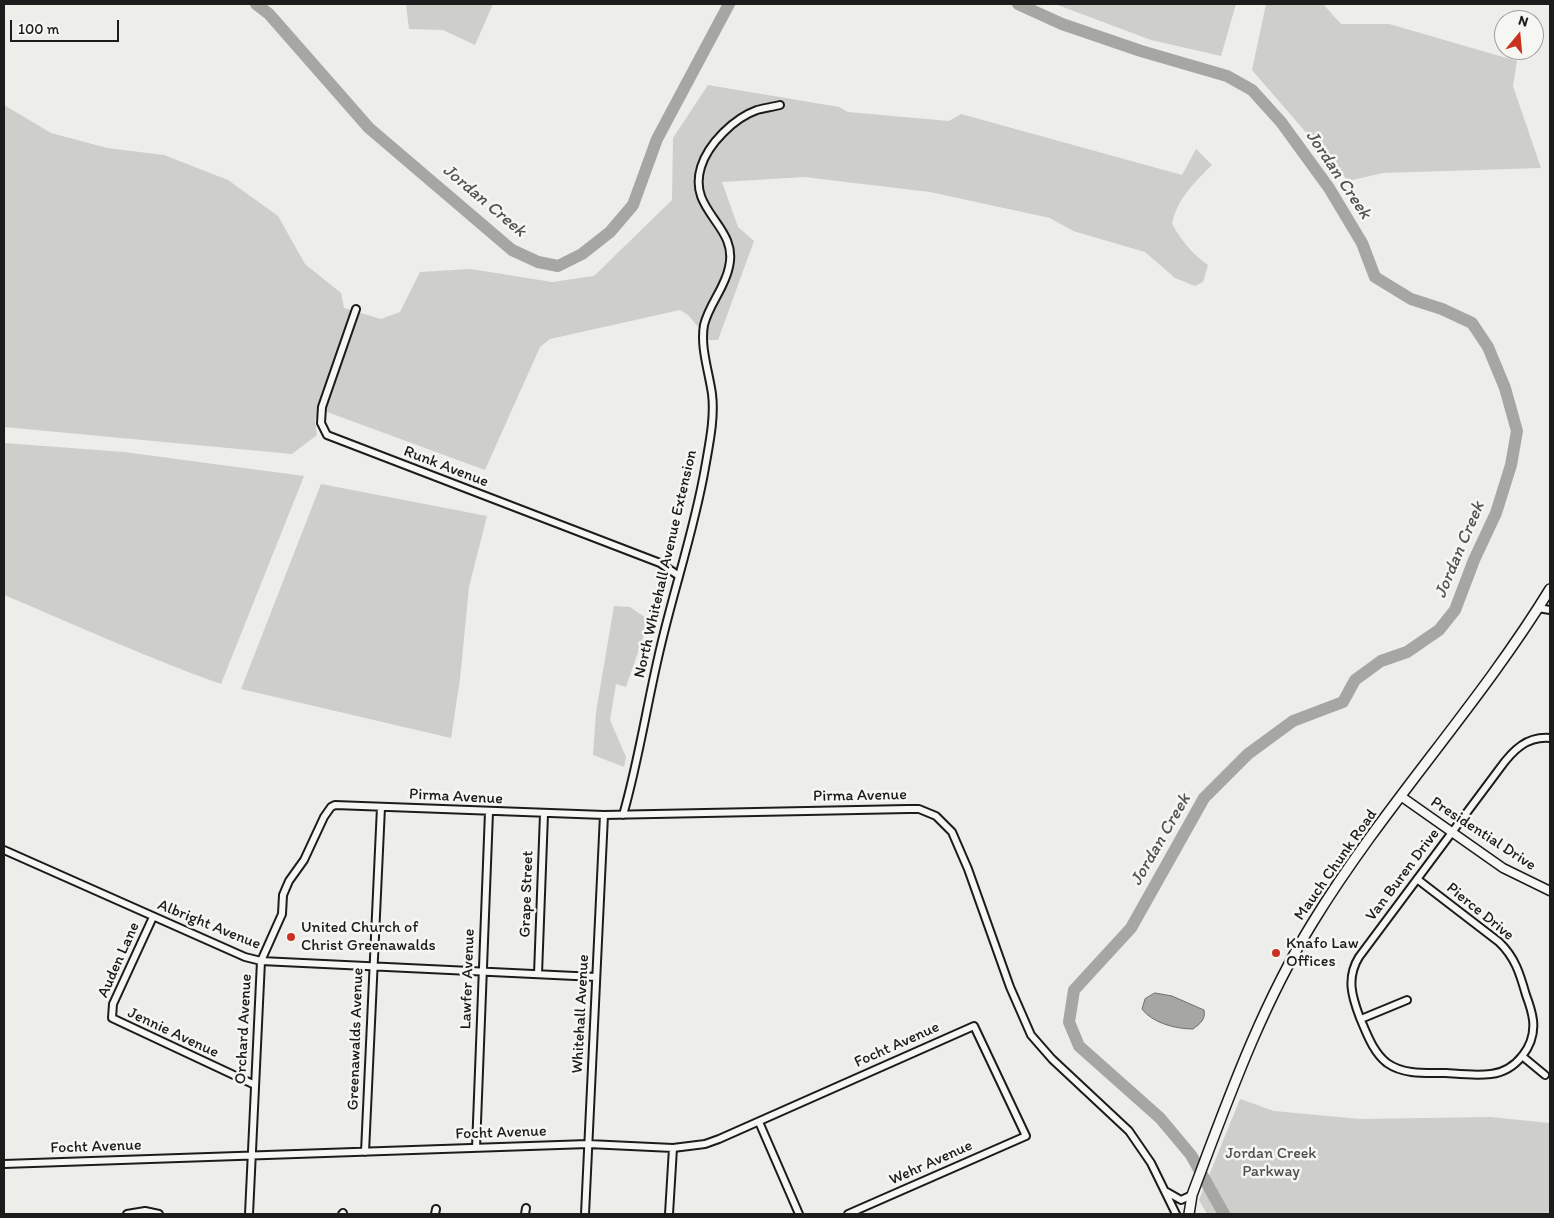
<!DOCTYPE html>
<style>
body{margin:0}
#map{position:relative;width:1554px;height:1218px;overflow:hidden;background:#edede9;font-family:Itim,sans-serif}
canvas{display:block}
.frame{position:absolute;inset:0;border:5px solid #1c1c1c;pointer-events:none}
.north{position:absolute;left:1494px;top:10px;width:50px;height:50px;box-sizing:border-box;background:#f6f6f2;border:1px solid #9f9f9c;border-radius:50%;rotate:17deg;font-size:14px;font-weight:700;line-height:20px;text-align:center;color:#1c1c1c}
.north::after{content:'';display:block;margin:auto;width:18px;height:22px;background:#c8321e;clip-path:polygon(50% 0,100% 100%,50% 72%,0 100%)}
.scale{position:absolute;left:10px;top:20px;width:109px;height:22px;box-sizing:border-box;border:2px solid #1c1c1c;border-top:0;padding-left:6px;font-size:15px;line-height:18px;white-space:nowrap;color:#1c1c1c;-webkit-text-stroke:4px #f6f6f2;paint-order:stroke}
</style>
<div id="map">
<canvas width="1554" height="1218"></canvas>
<div class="frame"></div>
<div class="north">N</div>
<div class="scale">100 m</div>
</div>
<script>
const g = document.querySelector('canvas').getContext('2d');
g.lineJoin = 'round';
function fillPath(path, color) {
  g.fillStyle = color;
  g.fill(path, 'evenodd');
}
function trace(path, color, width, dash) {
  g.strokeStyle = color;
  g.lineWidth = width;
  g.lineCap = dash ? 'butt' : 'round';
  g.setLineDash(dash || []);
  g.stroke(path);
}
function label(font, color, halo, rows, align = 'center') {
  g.font = font + ' Itim,sans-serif';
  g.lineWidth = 5;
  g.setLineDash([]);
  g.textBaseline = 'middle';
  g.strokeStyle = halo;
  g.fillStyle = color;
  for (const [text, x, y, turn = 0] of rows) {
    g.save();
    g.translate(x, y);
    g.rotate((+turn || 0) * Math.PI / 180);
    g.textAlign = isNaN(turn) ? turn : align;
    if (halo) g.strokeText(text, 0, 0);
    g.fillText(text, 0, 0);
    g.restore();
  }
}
const green = new Path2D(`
 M406,4H493L475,45L443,30L409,29Z
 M1055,4H1236L1221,56L1151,40Z
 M1266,4H1323L1341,24H1389L1517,61L1513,86L1541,168L1383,173L1348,181L1252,70Z
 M708,85L839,107L848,112L949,121L961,114L1182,175L1196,149L1212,165C1194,183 1177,199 1172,224C1182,241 1192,254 1208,265L1203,282L1195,286L1175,278L1145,252L1073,231L1050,218L930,192L804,177L722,182L738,227L754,241L718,340H709L688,315L680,310L550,339L540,347L485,470L319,409L315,420L317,435L292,454L4,427V105L51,133L107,148L164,155L228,180L278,216L305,264L341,293L344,308L381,319L400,312L420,272L471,269L552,282L594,276L672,200L673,138Z
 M4,443L124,452L304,476L221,684C147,658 76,625 4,595Z
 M321,484L487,516L469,587L460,679L451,738L241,689Z
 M614,606L630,607L649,620L626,687L616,684L610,720L626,757L624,767L593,755L596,712Z
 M1240,1099L1274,1111L1360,1119L1490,1117L1550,1123V1214H1207L1199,1200Z`);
const water = new Path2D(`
 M1155,993L1172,996L1204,1010C1206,1019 1200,1024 1193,1029C1176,1029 1152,1023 1142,1009L1145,999Z`);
const river = new Path2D(`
 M256,4L269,14L369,128L512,250L538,262L558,266L582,254L610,232L633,205L657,139L729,4
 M1018,4L1062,24L1141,51L1227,76L1252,90L1281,122L1329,188L1362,243L1375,277L1411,299L1442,309L1472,323L1488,347L1505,388L1517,431L1511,465L1496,513L1474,560L1455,610L1439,630L1407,652L1381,661L1355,680L1343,702L1293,721L1248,754L1204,798L1131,928L1074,990L1069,1022L1079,1046L1160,1118L1191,1155L1224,1214`);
const minor = new Path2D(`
 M356,309L322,407L321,423L327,435L660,563L679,576
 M1538,608L1550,610
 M623,815C638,763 646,710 658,658C672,594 694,532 705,468C709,445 715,418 712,394C709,372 700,347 704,325C709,304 725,288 729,267C739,225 687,212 701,167C708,144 734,118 757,110C764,108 772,107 780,105
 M4,850L245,957L261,961L596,977
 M1417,879L1499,942C1515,957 1520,974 1526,995C1529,1003 1532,1012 1533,1020C1536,1046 1516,1071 1491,1074C1476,1076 1460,1074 1446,1073C1426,1073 1404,1075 1387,1063C1373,1052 1367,1034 1360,1018C1352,997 1346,978 1359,957L1500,768C1513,750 1527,736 1550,738
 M153,917L113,1004L112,1018L255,1085
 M538,974L544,814
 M1361,1019L1407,1000
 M1522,1056L1545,1075
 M759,1122L799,1214
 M476,1148L489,812
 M365,1152L381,807
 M4,1164L588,1144L673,1148L705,1144L719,1139L974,1026L1026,1136L848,1214
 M1167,1192L1181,1200L1192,1195
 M127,1214L145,1211L159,1214
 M249,1214L261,961L282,914L283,895L289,881L304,860L324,817L331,807L335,805L604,815L908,809H919L936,816L952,832L968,869L1010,987L1031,1035L1052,1059L1129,1131L1151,1163L1176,1214
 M342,1214L343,1213
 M435,1214L436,1209
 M525,1214L526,1208
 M585,1214L604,815
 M669,1214L673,1148`);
const tertiary = new Path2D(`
 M1402,797L1503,868L1550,891`);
const secondary = new Path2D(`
 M1189,1214L1192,1195C1227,1102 1261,1006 1313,922C1384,806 1479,705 1550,589`);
const markers = [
 [291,937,5,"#c8321e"],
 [1276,953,5,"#c8321e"]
];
const streetNames = [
 ["Runk Avenue",446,467,21],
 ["North Whitehall Avenue Extension",666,564,-77],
 ["Pirma Avenue",860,796,-1],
 ["Pirma Avenue",456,797,3],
 ["Presidential Drive",1483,834,33],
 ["Mauch Chunk Road",1336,865,-55],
 ["Van Buren Drive",1403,875,-53],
 ["Grape Street",527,894,-88],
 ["Pierce Drive",1480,912,39],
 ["Albright Avenue",209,925,22],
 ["Auden Lane",119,960,-66],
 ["Lawfer Avenue",468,979,-88],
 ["Whitehall Avenue",581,1014,-87],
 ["Orchard Avenue",244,1029,-87],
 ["Jennie Avenue",173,1033,25],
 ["Greenawalds Avenue",356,1039,-88],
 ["Focht Avenue",897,1045,-24],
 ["Focht Avenue",501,1133,-2],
 ["Focht Avenue",96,1147,-2],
 ["Wehr Avenue",931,1163,-24]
];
const poiNames = [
 ["United Church of",301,928],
 ["Christ Greenawalds",301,946],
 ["Knafo Law",1286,944],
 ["Offices",1286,962]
];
const parkNames = [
 ["Jordan Creek",1271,1154],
 ["Parkway",1271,1172]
];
const waterNames = [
 ["Jordan Creek",1338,175,56],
 ["Jordan Creek",484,201,40],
 ["Jordan Creek",1460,550,-67],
 ["Jordan Creek",1161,840,-60]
];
fillPath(green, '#cececb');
fillPath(water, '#a6a6a3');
trace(water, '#6f6f6d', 1);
trace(river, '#a6a6a3', 12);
trace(minor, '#1c1c1c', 10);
trace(tertiary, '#1c1c1c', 11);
trace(secondary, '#1c1c1c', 12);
trace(minor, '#f6f6f2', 6);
trace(tertiary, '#f6f6f2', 8);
trace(secondary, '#f6f6f2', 9);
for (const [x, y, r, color] of markers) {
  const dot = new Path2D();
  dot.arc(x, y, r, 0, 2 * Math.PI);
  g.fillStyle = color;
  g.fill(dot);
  trace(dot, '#f6f6f2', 2);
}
label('16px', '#1c1c1c', '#f6f6f2', streetNames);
label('16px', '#1c1c1c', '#f6f6f2', poiNames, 'left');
label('16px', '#515151', '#f6f6f2', parkNames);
label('italic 18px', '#535352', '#f6f6f2', waterNames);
</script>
